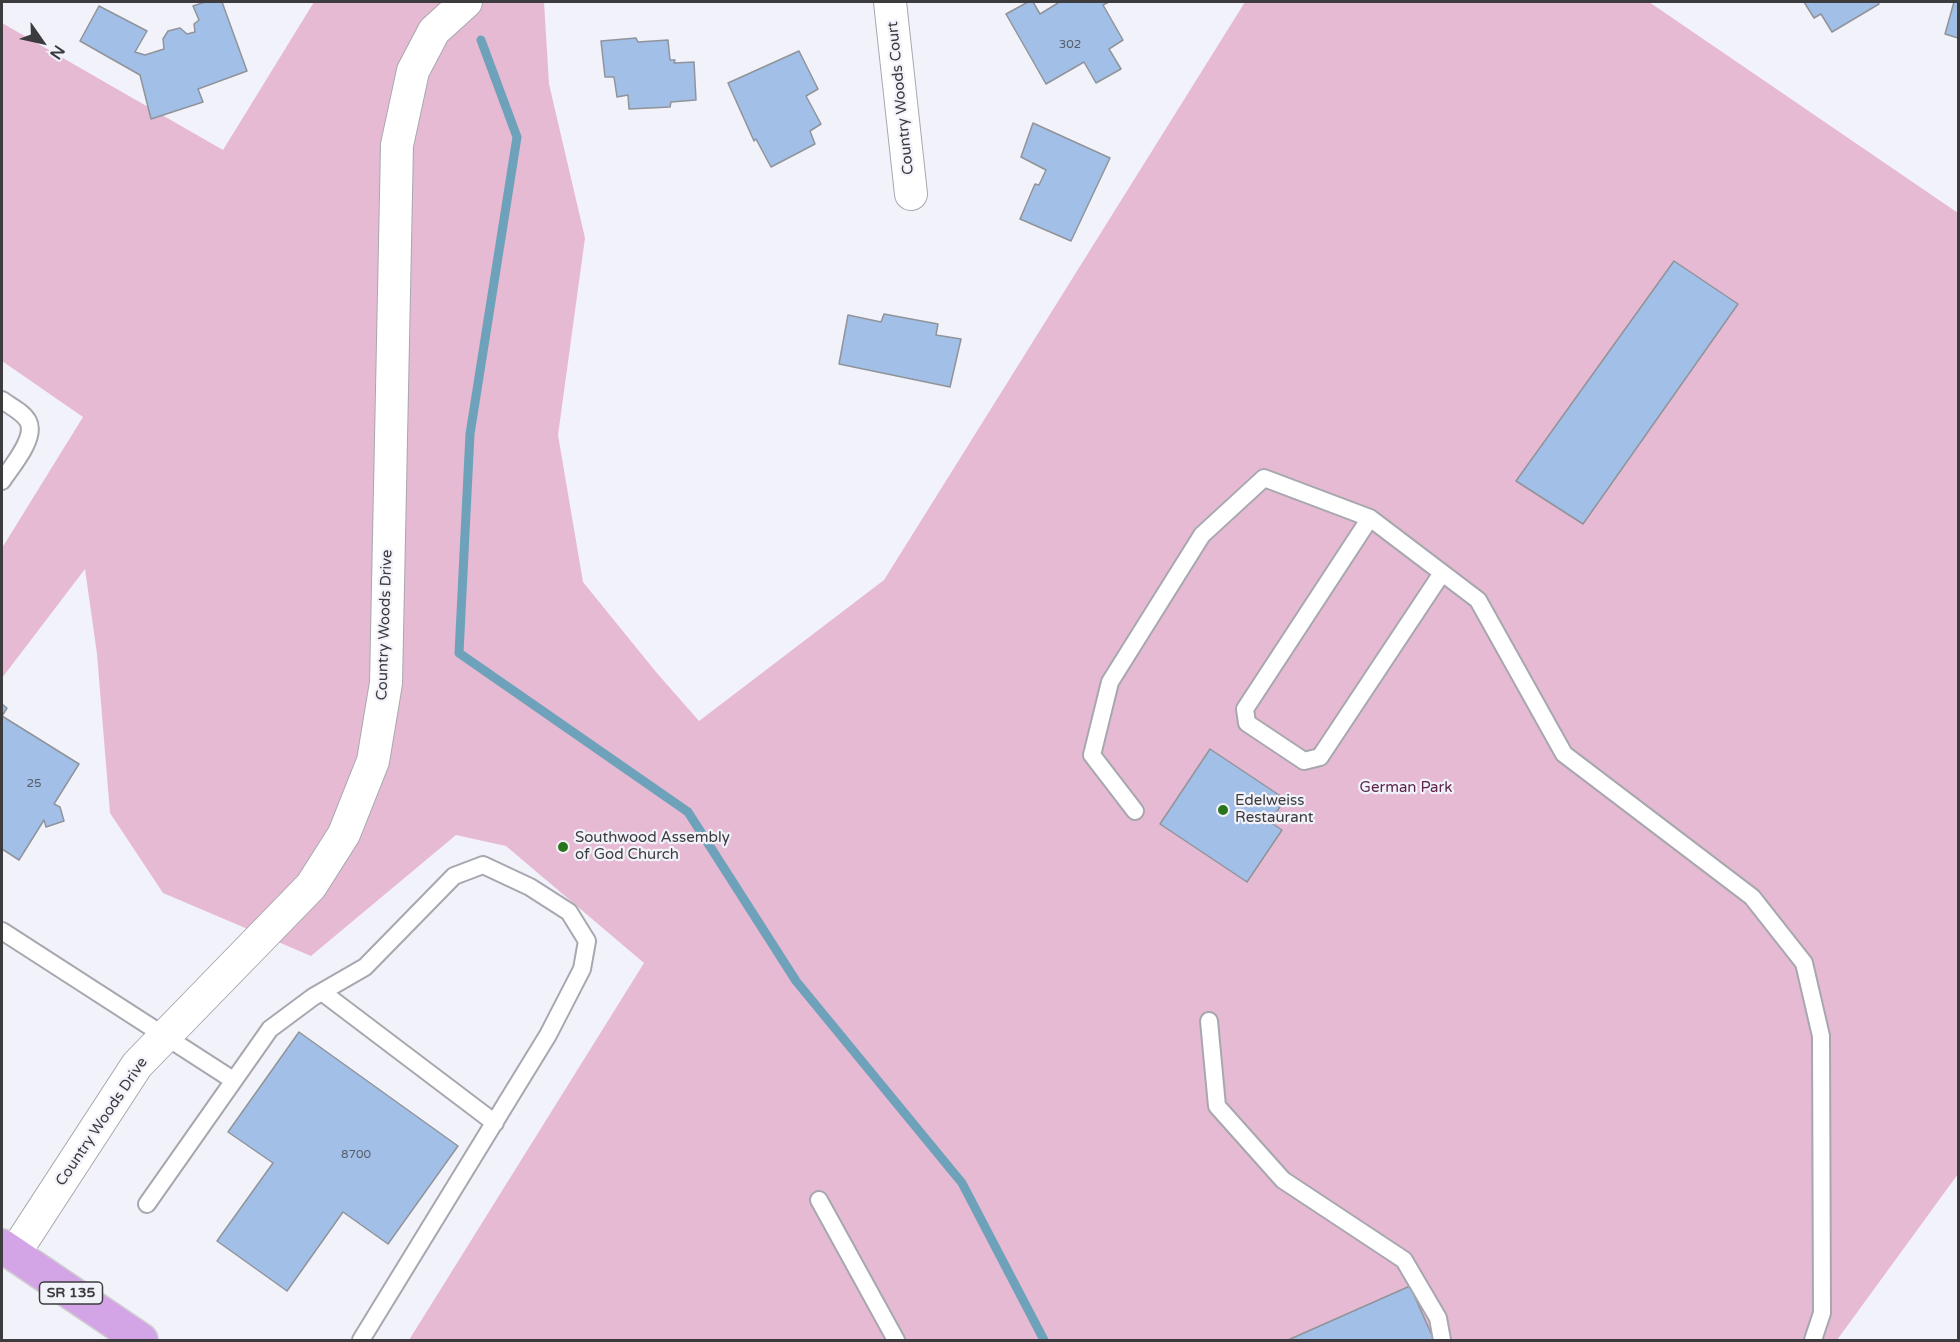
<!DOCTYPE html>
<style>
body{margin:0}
#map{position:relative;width:1960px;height:1342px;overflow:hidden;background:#f2f2fa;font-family:"Varela Round",sans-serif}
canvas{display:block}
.frame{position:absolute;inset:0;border:3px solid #3c3c3f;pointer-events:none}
.north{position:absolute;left:12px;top:12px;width:60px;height:60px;-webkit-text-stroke:4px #f2f2fa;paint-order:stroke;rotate:124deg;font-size:16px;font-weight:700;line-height:24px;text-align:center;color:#3c3c3f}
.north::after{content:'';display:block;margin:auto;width:21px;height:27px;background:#3c3c3f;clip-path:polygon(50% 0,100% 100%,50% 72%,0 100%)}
</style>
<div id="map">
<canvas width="1960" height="1342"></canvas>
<div class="frame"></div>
<div class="north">N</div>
</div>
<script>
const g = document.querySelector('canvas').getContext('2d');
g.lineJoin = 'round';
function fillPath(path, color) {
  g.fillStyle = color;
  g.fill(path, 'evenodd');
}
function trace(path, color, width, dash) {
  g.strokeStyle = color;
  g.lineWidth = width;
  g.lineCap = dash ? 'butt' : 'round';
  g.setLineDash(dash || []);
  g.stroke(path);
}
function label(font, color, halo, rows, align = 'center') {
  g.font = font + ' "Varela Round",sans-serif';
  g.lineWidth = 4.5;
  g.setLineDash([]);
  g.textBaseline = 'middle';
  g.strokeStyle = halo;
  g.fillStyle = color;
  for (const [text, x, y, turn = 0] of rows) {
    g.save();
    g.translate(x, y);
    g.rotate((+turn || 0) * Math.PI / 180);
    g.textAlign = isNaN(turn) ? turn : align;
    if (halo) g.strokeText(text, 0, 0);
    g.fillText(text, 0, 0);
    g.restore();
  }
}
const green = new Path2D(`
 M314,2H544L549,84L585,238L558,435L583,582L656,672L699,721L884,580L1245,2H1649L1958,213V1174L1837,1340H409L644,963L506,846L456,835L311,956L163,893L110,813L97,654L85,569L2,678V548L83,417L2,361V23L223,150Z`);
const stream = new Path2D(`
 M481,40L517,137L470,434L459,653L688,812L796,981L962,1183L1044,1340`);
const building = new Path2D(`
 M205,2H222L247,71L198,89L203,102L151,119L140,75L80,41L99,6L147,31L135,52L145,55L164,49L163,39L168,31L180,28L187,34L195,32L194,24L199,20L193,6Z
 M1028,2H1033L1040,14L1058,3L1057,2H1109L1103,5L1123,40L1109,49L1121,69L1096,83L1084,62L1046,84L1006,14Z
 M1804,2H1878L1879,4L1832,32L1821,14L1814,18Z
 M1954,2H1958V38L1945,34Z
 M636,38L638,42L668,40L670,60H675L674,63L694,62L696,100L671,102L670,107L629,109L628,95L617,97L614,77H605L601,41Z
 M799,51L818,89L806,96L821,124L810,131L815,144L771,167L756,139L754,141L728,83Z
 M1033,123L1110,158L1071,241L1020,219L1035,184L1039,185L1046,170L1021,157Z
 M1674,261L1738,304L1583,524L1516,481Z
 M884,314L938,324L936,335L961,339L950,387L839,364L848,315L881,322Z
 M2,704L7,708L2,716L79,764L54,804L60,807L64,821L46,827L44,820L19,860L2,849Z
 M1210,749L1285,799L1270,822L1282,830L1247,882L1160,824Z
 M299,1032L458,1146L388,1244L343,1212L287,1291L217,1241L273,1163L228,1132Z
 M1410,1286L1434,1340H1288Z`);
const lane = new Path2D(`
 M2,400C10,406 23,412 28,421C37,438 11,467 2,481
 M1370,518L1245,709L1247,723L1304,761L1320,757L1442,573
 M1135,811L1092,755L1110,682L1202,535L1264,478L1370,518L1478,600L1564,754L1752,897L1804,963L1821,1036L1822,1313L1813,1340
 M2,931L233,1080
 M322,992L495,1123
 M1209,1021L1217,1106L1283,1180L1404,1260L1438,1318L1442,1340
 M819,1200L896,1340
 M147,1204L270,1029L313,997L365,967L454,876L483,865L530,887L569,912L587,941L582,969L548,1035L361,1340`);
const street = new Path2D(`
 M890,2L911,194
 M14,1254L137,1065L311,886L344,834L373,761L386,683L397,145L413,71L434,31L466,2`);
const primary = new Path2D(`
 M2,1246L141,1340`);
const markers = [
 [1223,810,6,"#28751c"],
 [563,847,6,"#28751c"]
];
const numberNames = [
 ["302",1070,45],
 ["25",34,784],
 ["8700",356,1155]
];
const shields = [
 [71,1293,63]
];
const shieldNames = [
 ["SR 135",71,1293]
];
const streetNames = [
 ["Country Woods Court",901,98,-96],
 ["Country Woods Drive",385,625,-88],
 ["Country Woods Drive",102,1122,-56]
];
const parkNames = [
 ["German Park",1406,788]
];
const poiNames = [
 ["Edelweiss",1235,801],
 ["Restaurant",1235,818],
 ["Southwood Assembly",575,838],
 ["of God Church",575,855]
];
fillPath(green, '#e7bad3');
trace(stream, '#6ea2ba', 9);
fillPath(building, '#a2bfe7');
trace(building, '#90949a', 1.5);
trace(lane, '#a7a7af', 20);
trace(street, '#a7a7af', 34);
trace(primary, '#d0d0d1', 36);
trace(lane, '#fff', 16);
trace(street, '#fff', 32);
trace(primary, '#d3a4e6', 33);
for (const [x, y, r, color] of markers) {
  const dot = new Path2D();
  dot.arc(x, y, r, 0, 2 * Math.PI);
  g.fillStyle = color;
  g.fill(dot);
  trace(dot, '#f2f2fa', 2);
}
label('12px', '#565d69', null, numberNames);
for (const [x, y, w] of shields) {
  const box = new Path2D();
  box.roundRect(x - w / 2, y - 11, w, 22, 4.5);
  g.fillStyle = '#f2f2fa';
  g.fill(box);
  trace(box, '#3c3c3f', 1.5);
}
label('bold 14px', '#3c3c3f', null, shieldNames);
label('15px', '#3c3c3f', '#f2f2fa', streetNames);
label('15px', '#5d2449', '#f2f2fa', parkNames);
label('15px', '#3c3c3f', '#f2f2fa', poiNames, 'left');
</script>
